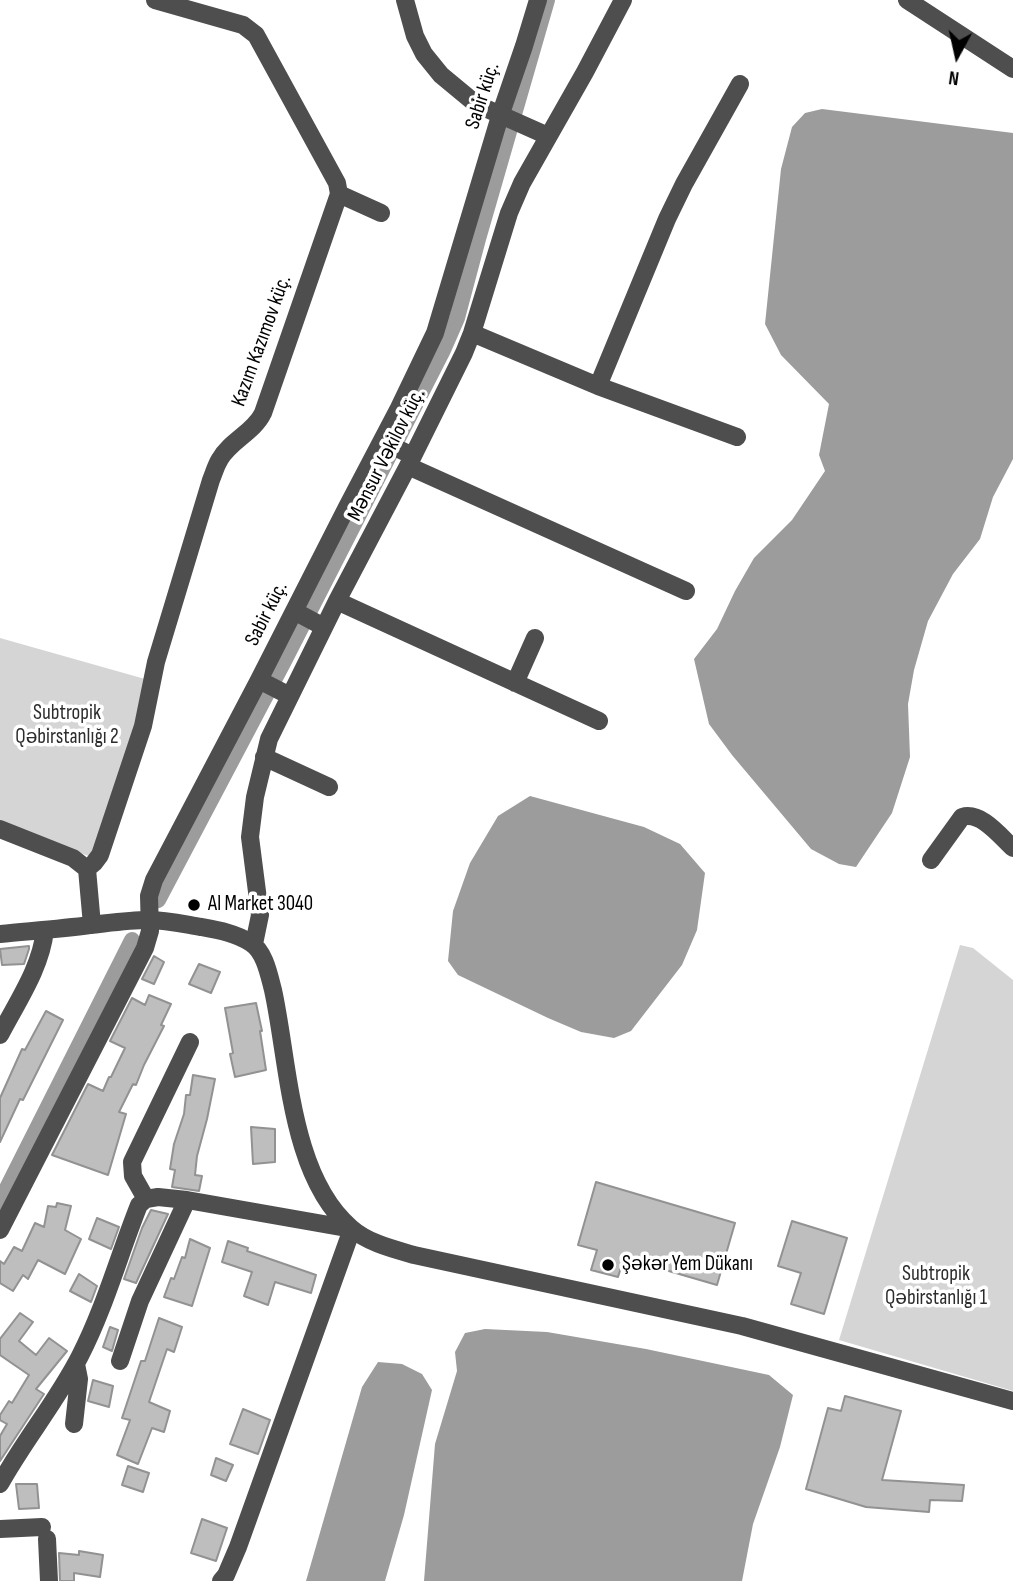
<!DOCTYPE html>
<meta charset="utf-8">
<style>
body{margin:0}
#map{position:relative;width:1013px;height:1581px;overflow:hidden;background:#fff;font-family:"Sofia Sans Condensed",sans-serif}
canvas{display:block}
.north{position:absolute;left:922px;top:21px;width:70px;height:70px;-webkit-text-stroke:5px #fff;paint-order:stroke;rotate:188deg;font-size:19px;font-weight:700;line-height:28px;text-align:center;color:#000}
.north::after{content:'';display:block;margin:auto;width:24px;height:32px;background:#000;clip-path:polygon(50% 0,100% 100%,50% 72%,0 100%)}
</style>
<div id="map">
<canvas width="1013" height="1581"></canvas>
<div class="north">N</div>
</div>
<script>
const g = document.querySelector('canvas').getContext('2d');
g.lineJoin = 'round';
function fillPath(path, color) {
  g.fillStyle = color;
  g.fill(path, 'evenodd');
}
function trace(path, color, width, dash) {
  g.strokeStyle = color;
  g.lineWidth = width;
  g.lineCap = dash ? 'butt' : 'round';
  g.setLineDash(dash || []);
  g.stroke(path);
}
function label(font, color, halo, rows, align = 'center') {
  g.font = font + ' "Sofia Sans Condensed",sans-serif';
  g.lineWidth = 7;
  g.setLineDash([]);
  g.textBaseline = 'middle';
  g.strokeStyle = halo;
  g.fillStyle = color;
  for (const [text, x, y, turn = 0] of rows) {
    g.save();
    g.translate(x, y);
    g.rotate((+turn || 0) * Math.PI / 180);
    g.textAlign = isNaN(turn) ? turn : align;
    if (halo) g.strokeText(text, 0, 0);
    g.fillText(text, 0, 0);
    g.restore();
  }
}
const green = new Path2D(`
 M0,638L145,679L136,727L91,857L0,821Z
 M960,945L973,948L1013,980V1391L839,1340Z`);
const water = new Path2D(`
 M822,109L1013,133V459L993,497L980,539L953,574L928,621L914,670L908,704L910,757L892,813L856,867L839,864L811,849L732,755L709,724L694,659L717,629L735,591L754,558L792,520L825,471L819,455L829,404L781,355L765,324L781,169L792,127L805,113Z
 M530,796L644,827L680,844L705,873L697,930L682,965L631,1031L614,1038L581,1032L548,1018L458,975L448,961L453,911L470,863L498,816Z
 M485,1329L547,1332L646,1349L769,1375L793,1395L780,1447L753,1524L742,1581H424L435,1444L457,1371L455,1352L465,1333Z
 M378,1362L402,1364L422,1374L432,1390L404,1515L385,1581H306L362,1387Z`);
const canal = new Path2D(`
 M158,900L283,663L443,350L457,318L478,239L547,0
 M0,1202L132,940`);
const building = new Path2D(`
 M29,946V949L24,964L2,965L0,949Z
 M154,956L164,962L154,984L142,979Z
 M199,964L220,972L211,993L189,984Z
 M149,995L171,1004L161,1025L164,1026L144,1065L136,1085L133,1084L119,1112L126,1114L108,1175L52,1155L88,1084L103,1091L109,1077H111L125,1048L110,1041L132,998L145,1005Z
 M256,1003L262,1031H260L266,1070L235,1077L230,1054L233,1053L225,1008Z
 M46,1011L63,1020L23,1100L20,1099L0,1142V1098L22,1049L25,1050Z
 M193,1075L215,1079L207,1119L197,1156L195,1175L202,1176L199,1191L172,1187L175,1170L170,1169L174,1144L184,1114L186,1095H190Z
 M251,1127L275,1129V1162L253,1164Z
 M596,1182L735,1223L717,1285L624,1258L618,1277L591,1270L597,1250L578,1245Z
 M57,1203L71,1206L65,1230L81,1239L65,1274L38,1260L28,1279L23,1275L13,1291L0,1283V1261L4,1264L14,1247L22,1251L35,1223L44,1227L48,1206L56,1207Z
 M151,1210L168,1214L136,1283L124,1279L142,1228Z
 M97,1218L119,1227L111,1249L89,1239Z
 M792,1221L847,1238L824,1314L791,1304L801,1273L778,1266Z
 M190,1239L210,1248L192,1306L164,1297L171,1278L174,1279L182,1257L185,1258Z
 M228,1241L248,1248L247,1251L316,1275L311,1293L275,1282L268,1305L244,1296L252,1272L222,1262Z
 M79,1274L97,1286L91,1302L70,1291Z
 M20,1313L33,1322L19,1341L36,1355L49,1338L67,1351L36,1389L44,1394L0,1461V1436L7,1424L0,1420V1415L9,1401L12,1403L29,1375L0,1355V1339Z
 M159,1318L182,1327L174,1352L167,1349L149,1402L170,1411L164,1432L152,1428L138,1464L117,1455L130,1420L122,1418L141,1361H145Z
 M110,1327L118,1330L112,1351L103,1347Z
 M93,1380L113,1386L109,1407L88,1401Z
 M845,1396L901,1411L882,1480L964,1485L962,1501L930,1500L929,1512L866,1507L806,1489L828,1408L841,1411Z
 M243,1409L270,1420L258,1454L230,1444Z
 M216,1458L233,1465L226,1481L211,1475Z
 M128,1466L149,1473L143,1492L122,1485Z
 M16,1484H37L39,1508L19,1509Z
 M202,1519L227,1528L216,1561L191,1553Z
 M79,1551L103,1555L100,1577L74,1573V1581H60L59,1553L79,1555Z`);
const minor = new Path2D(`
 M405,0L415,36L424,54L441,75L476,104L548,136
 M907,0L1013,69
 M339,194L381,213
 M472,333L598,386L737,437
 M598,386L667,219L684,184L740,84
 M382,441L413,456
 M408,466L686,591
 M337,601L599,721
 M294,611L324,627
 M259,680L290,696
 M515,683L535,638
 M264,757L329,787
 M0,829L73,858L87,869
 M931,860L962,817C981,811 1000,836 1013,848
 M92,925L87,869L94,863L100,855L143,726L156,662L211,480C214,473 216,465 220,459C230,441 254,432 263,413L339,194L337,183L256,35L243,25L155,0
 M0,934C30,931 60,929 90,925C109,923 129,920 148,920C166,920 183,924 201,927C218,930 236,933 251,943C265,952 269,975 273,990C289,1063 290,1176 351,1228C368,1243 393,1249 414,1255L742,1326L1013,1401
 M254,944L260,915L250,837L255,797L269,739L337,601L408,466L464,353L472,333L509,213L522,183L585,72L623,0
 M0,1035C17,1002 41,968 45,930
 M146,1199L133,1176L132,1162L190,1042
 M0,1230L145,948L150,931L149,896L154,880L259,680L347,507L399,408L435,333L500,116L524,46L538,0
 M120,1361L140,1301L187,1200
 M74,1424L79,1379L76,1364
 M0,1484C25,1439 57,1401 80,1356C105,1307 119,1255 139,1205L146,1199L158,1197L187,1200L352,1229L238,1547L226,1575L221,1581
 M0,1529L42,1527
 M47,1539L49,1581`);
const markers = [
 [194,905,7,"#000"],
 [608,1265,7,"#000"]
];
const streetNames = [
 ["Sabir küç.",483,96,-72],
 ["Kazım Kazımov küç.",262,341,-70],
 ["Mənsur Vəkilov küç.",387,455,-63],
 ["Sabir küç.",267,614,-63]
];
const parkNames = [
 ["Subtropik",67,714],
 ["Qəbirstanlığı 2",67,738],
 ["Subtropik",936,1275],
 ["Qəbirstanlığı 1",936,1299]
];
const poiNames = [
 ["Al Market 3040",208,905],
 ["Şəkər Yem Dükanı",622,1265]
];
fillPath(green, '#d5d5d5');
fillPath(water, '#9c9c9c');
trace(canal, '#9c9c9c', 16);
fillPath(building, '#bebebe');
trace(building, '#929292', 2);
trace(minor, '#4e4e4e', 18);
for (const [x, y, r, color] of markers) {
  const dot = new Path2D();
  dot.arc(x, y, r, 0, 2 * Math.PI);
  g.fillStyle = color;
  g.fill(dot);
  trace(dot, '#fff', 2.5);
}
label('21px', '#000', '#fff', streetNames);
label('21px', '#2c2c2c', '#fff', parkNames);
label('21px', '#000', '#fff', poiNames, 'left');
</script>
